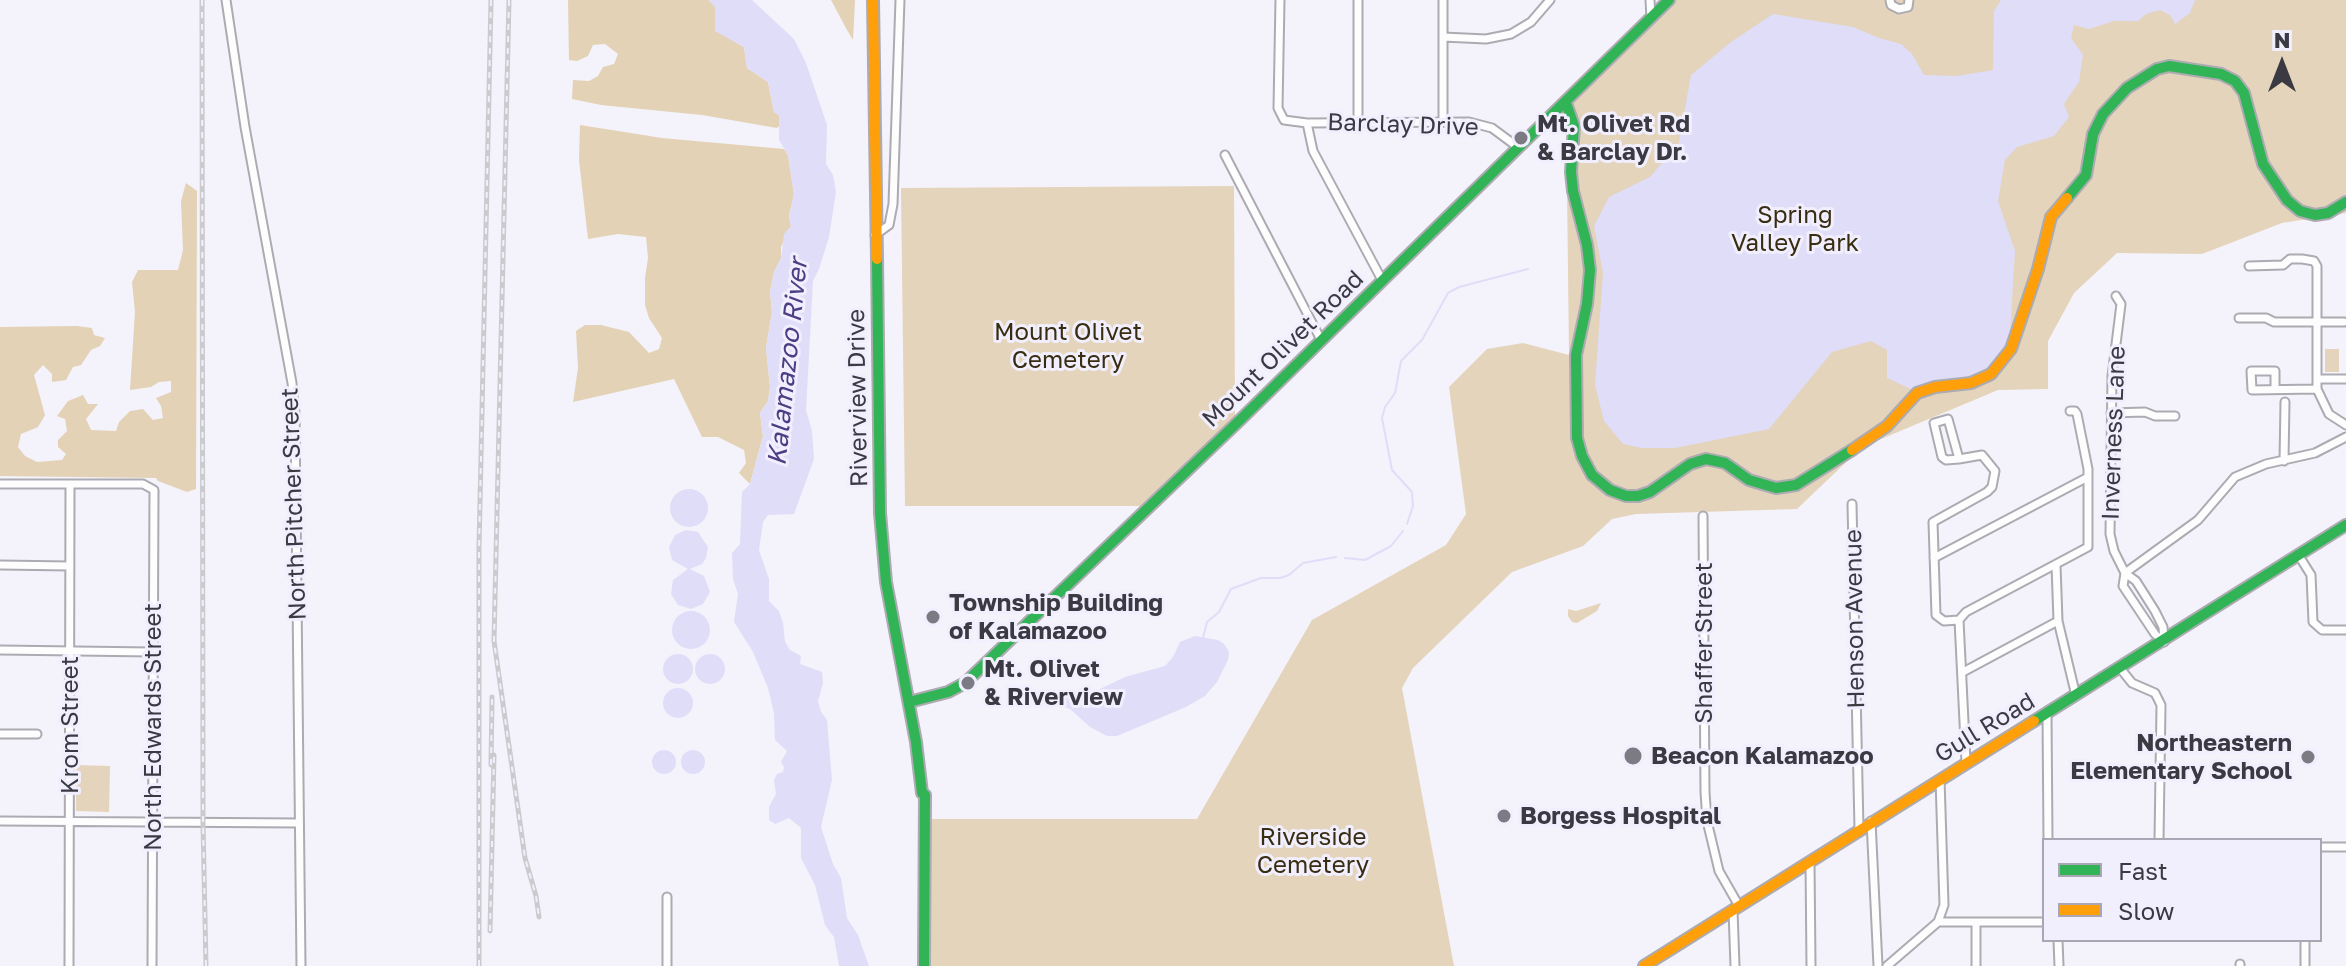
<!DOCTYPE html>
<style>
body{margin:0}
#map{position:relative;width:2346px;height:966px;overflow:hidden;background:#f4f2fa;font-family:"Golos Text",sans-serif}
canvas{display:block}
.legend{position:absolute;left:2042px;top:838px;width:280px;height:104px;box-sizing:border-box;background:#f1effe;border:2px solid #a8a7b3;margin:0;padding:10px 14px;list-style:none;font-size:24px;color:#3b3a43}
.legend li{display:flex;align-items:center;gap:16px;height:40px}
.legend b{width:40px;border:2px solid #a8a7b3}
.north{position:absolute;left:2242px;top:24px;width:80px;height:80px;-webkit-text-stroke:6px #f1effe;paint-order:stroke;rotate:0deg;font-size:22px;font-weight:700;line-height:32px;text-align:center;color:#3b3a43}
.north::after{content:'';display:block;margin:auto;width:28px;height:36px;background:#3b3a43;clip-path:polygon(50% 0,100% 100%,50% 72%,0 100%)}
</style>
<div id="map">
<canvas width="2346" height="966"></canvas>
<ul class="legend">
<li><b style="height:10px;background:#30b455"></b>Fast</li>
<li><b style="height:10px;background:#ff9f0a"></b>Slow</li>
</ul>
<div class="north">N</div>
</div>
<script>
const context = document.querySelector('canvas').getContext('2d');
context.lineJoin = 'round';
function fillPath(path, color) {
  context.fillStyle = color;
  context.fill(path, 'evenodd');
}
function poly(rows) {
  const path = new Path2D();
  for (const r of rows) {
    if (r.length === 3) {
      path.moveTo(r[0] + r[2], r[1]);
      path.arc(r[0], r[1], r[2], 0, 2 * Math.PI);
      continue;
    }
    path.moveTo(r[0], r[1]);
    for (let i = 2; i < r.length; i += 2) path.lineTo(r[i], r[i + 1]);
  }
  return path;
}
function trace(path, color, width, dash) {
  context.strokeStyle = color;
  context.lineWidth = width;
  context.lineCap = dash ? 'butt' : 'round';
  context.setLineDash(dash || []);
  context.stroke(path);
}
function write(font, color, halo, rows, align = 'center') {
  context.font = font + ' "Golos Text",sans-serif';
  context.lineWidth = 6;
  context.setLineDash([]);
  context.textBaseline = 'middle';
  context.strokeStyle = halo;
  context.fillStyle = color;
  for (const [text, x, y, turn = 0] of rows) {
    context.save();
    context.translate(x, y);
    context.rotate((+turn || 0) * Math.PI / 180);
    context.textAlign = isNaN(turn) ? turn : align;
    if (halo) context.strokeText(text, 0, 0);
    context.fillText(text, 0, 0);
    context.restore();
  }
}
const green = poly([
 [1669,0,2346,0,2346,213,2282,223,2202,254,2117,253,2074,293,2048,341,2048,389,1998,390,1862,447,1797,509,1636,514,1612,519,1583,546,1512,572,1413,668,1402,688,1454,966,930,966,931,819,1197,819,1312,620,1446,545,1466,514,1449,387,1487,349,1523,343,1569,355,1566,103],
 [1234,186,1235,417,1140,506,905,506,901,188],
 [2325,349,2339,349,2339,372,2325,372],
 [1601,603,1597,611,1577,623,1572,622,1568,616,1568,609,1576,611],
 [76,765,110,766,109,812,76,811]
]);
const forest = poly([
 [568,0,709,0,715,7,715,30,744,47,747,68,768,82,774,112,779,115,779,126,777,128,702,115,601,105,572,99,573,80,589,81,598,76,603,67,614,64,618,54,605,44,593,45,588,56,577,61,569,60],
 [831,0,855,0,853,40,847,30],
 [580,125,662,138,784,149,788,155,794,194,789,216,791,226,781,247,781,258,774,272,770,292,772,312,766,348,770,387,768,401,760,413,763,436,750,484,739,473,746,463,744,450,718,437,702,437,674,379,573,402,578,368,576,331,585,325,601,325,629,332,649,353,659,349,662,338,649,318,645,305,645,278,648,258,646,237,618,234,588,239,579,160],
 [186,183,197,191,196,489,187,492,158,481,156,478,0,476,0,327,77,326,92,328,94,335,105,338,100,346,91,350,81,365,73,367,66,380,52,382,52,374,43,365,34,375,45,415,38,427,21,434,18,447,25,456,37,462,62,460,66,454,58,447,58,440,67,431,65,419,57,416,68,401,83,395,88,404,98,404,86,419,91,430,116,431,119,422,130,411,143,409,153,420,163,418,161,406,156,398,171,392,171,381,159,382,151,387,130,390,135,312,132,282,138,270,178,270,183,250,181,201]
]);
const water = poly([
 [709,0,752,0,794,39,806,63,827,125,826,164,833,175,836,192,829,237,819,269,813,281,806,410,812,431,814,459,794,514,768,515,763,522,759,550,769,579,769,601,779,611,783,623,785,642,790,650,801,656,800,664,822,672,823,683,818,701,821,712,827,720,832,780,821,827,833,864,841,878,847,918,858,935,869,966,839,966,834,937,825,925,815,885,801,858,801,828,789,818,775,824,769,820,769,807,776,794,774,780,777,774,783,772,784,767,781,762,787,751,775,740,774,713,768,688,753,652,734,622,738,594,733,579,732,553,740,544,742,492,750,484,763,436,760,413,768,401,770,387,766,348,772,312,770,292,774,272,781,258,784,234,791,226,789,216,794,194,788,155,779,140,779,115,774,112,768,82,747,68,744,47,715,31,715,7],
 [2001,0,2195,0,2190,13,2175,24,2170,15,2160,10,2146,14,2138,21,2114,21,2089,29,2074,25,2071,38,2083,55,2079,82,2064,104,2069,117,2054,136,2017,147,2005,160,1998,201,2015,251,2010,334,2003,353,1983,372,1913,390,1887,378,1887,350,1871,341,1832,352,1769,429,1675,448,1642,448,1623,444,1604,421,1595,385,1603,273,1594,226,1609,197,1650,177,1679,143,1691,75,1731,42,1773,14,1853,27,1879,38,1901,44,1912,54,1924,75,1957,76,1993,70,1994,11],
 [689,508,19],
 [686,530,698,532,708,547,706,558,702,564,690,569,704,576,710,592,703,604,691,609,678,605,671,594,673,580,688,569,672,560,669,547,675,535],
 [691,630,19],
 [1195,636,1218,640,1224,644,1229,652,1228,660,1217,682,1205,696,1186,707,1117,736,1107,736,1090,727,1070,709,1053,703,1057,692,1098,690,1125,677,1165,666,1173,657,1180,642],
 [678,669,15],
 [710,669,15],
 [678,703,15],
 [664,762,12],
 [693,762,12]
]);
const stream = poly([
 [1407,524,1413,506,1412,492,1392,470,1382,418,1385,407,1395,393,1401,361,1422,340,1448,293,1459,287,1528,269],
 [1345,558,1365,560,1391,546,1403,531],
 [1203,638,1207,622,1219,612,1231,589,1261,578,1280,578,1289,575,1303,563,1336,557]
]);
const street = poly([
 [226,0,245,127,292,383,295,413,301,966],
 [1280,0,1278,108,1284,120,1307,123,1469,122,1492,128,1519,148],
 [1443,0,1443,122],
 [1650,0,1651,19],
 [1890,0,1891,5,1899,9,1908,7,1909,0],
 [1443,37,1486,39,1511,34,1531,22,1550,0],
 [1358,121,1358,0],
 [1307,123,1313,151,1382,280],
 [1225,155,1321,340],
 [875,235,889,225,893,204,900,0],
 [2249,266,2283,265,2290,259,2302,259,2314,261,2317,266,2317,389,2329,414,2346,425],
 [2116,296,2121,304,2112,376,2110,534,2114,551,2125,573,2123,586,2155,634,2164,642],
 [2239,318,2266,318,2274,322,2344,322],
 [2317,379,2346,379],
 [2275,389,2275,371,2251,371,2252,390,2317,389],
 [2111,413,2145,412,2155,416,2175,416],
 [2284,461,2285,402],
 [0,484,143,484,154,490,152,966],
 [1852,504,1859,829],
 [1703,516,1705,792,1707,821,1719,871,1739,906],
 [2299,556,2311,575,2313,622,2322,630,2346,630],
 [1934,558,2088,477],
 [0,565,70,566],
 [2056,565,2058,621,2076,696],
 [2125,573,2198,520,2235,477,2266,464,2315,453,2346,437],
 [2125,573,2136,581,2155,611,2163,627,2164,640],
 [1959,620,1944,621,1936,615,1933,522,1987,492,1992,487,1995,471,1982,455,1959,459,1946,460,1942,457,1934,423,1948,419,1959,459],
 [1959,620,1966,612,2088,547,2088,469,2077,414,2075,411,2070,411],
 [1959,620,1966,763],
 [0,650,152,652],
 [2120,668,2132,683,2155,693,2161,705,2159,840],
 [1963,672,2058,621],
 [2047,714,2048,840],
 [0,734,37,734],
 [0,821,299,823],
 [1871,821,1878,966],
 [2320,847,2346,847],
 [1810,861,1811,966],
 [1733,910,1735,966],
 [1938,922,1944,905,1940,779],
 [1976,922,1976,966],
 [2058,940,2059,966],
 [2240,964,2240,966],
 [69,966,70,485],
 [667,966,667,897],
 [1887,966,1938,922,2044,922],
 [2305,966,2305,940]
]);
const fast = poly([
 [1566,103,1574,126,1571,172,1573,191,1587,245,1590,270,1587,304,1576,355,1577,438,1582,456,1592,475,1610,490,1626,496,1638,496,1650,492,1690,464,1706,459,1725,463,1749,480,1776,488,1796,485,1852,450],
 [2067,198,2086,175,2093,134,2103,114,2127,88,2157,69,2169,66,2221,74,2235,81,2244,93,2263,164,2287,200,2300,211,2315,215,2328,213,2346,202],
 [877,259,880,513,886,582,916,742,922,793,925,795,924,966],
 [909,702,948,692,965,683,1241,419,1669,0],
 [2034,721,2346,525]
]);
const slow = poly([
 [873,0,877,259],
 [1852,450,1887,426,1917,393,1935,387,1971,383,1991,374,2011,349,2038,269,2051,217,2067,198],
 [1644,966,2034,721]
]);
const rail = poly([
 [202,0,203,823,206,966],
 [509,0,494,641,525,858,536,896,539,917],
 [491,765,492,697],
 [490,931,494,755],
 [479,966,479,548,491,0]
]);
const markers = [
 [1521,138,8,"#7c7a83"],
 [933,617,8,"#7c7a83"],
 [968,683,8,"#7c7a83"],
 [1633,756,10,"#7c7a83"],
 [2308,757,8,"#7c7a83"],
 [1504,816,8,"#7c7a83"]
];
const poiNames = [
 ["Mt. Olivet Rd",1537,124],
 ["& Barclay Dr.",1537,152],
 ["Township Building",949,603],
 ["of Kalamazoo",949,631],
 ["Mt. Olivet",984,669],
 ["& Riverview",984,697],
 ["Northeastern",2292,743,"right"],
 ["Elementary School",2292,771,"right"],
 ["Beacon Kalamazoo",1651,756],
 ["Borgess Hospital",1520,816]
];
const streetNames = [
 ["Barclay Drive",1403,125,2],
 ["Mount Olivet Road",1283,349,-44],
 ["Riverview Drive",858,398,-91],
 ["Inverness Lane",2114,433,-88],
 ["North Pitcher Street",294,504,-92],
 ["Henson Avenue",1855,619,-91],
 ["Shaffer Street",1704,643,-90],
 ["Krom Street",70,725,-90],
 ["North Edwards Street",153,727,-90],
 ["Gull Road",1985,728,-31]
];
const parkNames = [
 ["Spring",1795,215],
 ["Valley Park",1795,243],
 ["Mount Olivet",1068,332],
 ["Cemetery",1068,360],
 ["Riverside",1313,837],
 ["Cemetery",1313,865]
];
const waterNames = [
 ["Kalamazoo River",788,362,-84]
];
fillPath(green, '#e4d4bb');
fillPath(forest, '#e3d2b6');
fillPath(water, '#e0ddf9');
trace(stream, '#e0ddf9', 2);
trace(street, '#acabb2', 11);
trace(fast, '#acabb2', 14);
trace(slow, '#acabb2', 14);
trace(street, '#fdfdfe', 7);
trace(fast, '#30b455', 10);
trace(slow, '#ff9f0a', 10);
trace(rail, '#cbcacd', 5);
trace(rail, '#f1effe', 2, [6]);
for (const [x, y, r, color] of markers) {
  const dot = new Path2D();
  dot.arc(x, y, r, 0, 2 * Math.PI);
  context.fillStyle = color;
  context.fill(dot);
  trace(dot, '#f1effe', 3);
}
write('bold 24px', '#3b3a43', '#f1effe', poiNames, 'left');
write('24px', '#3b3a43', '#f1effe', streetNames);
write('24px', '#382c11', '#f1effe', parkNames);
write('italic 26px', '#4d3e84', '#f1effe', waterNames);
</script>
